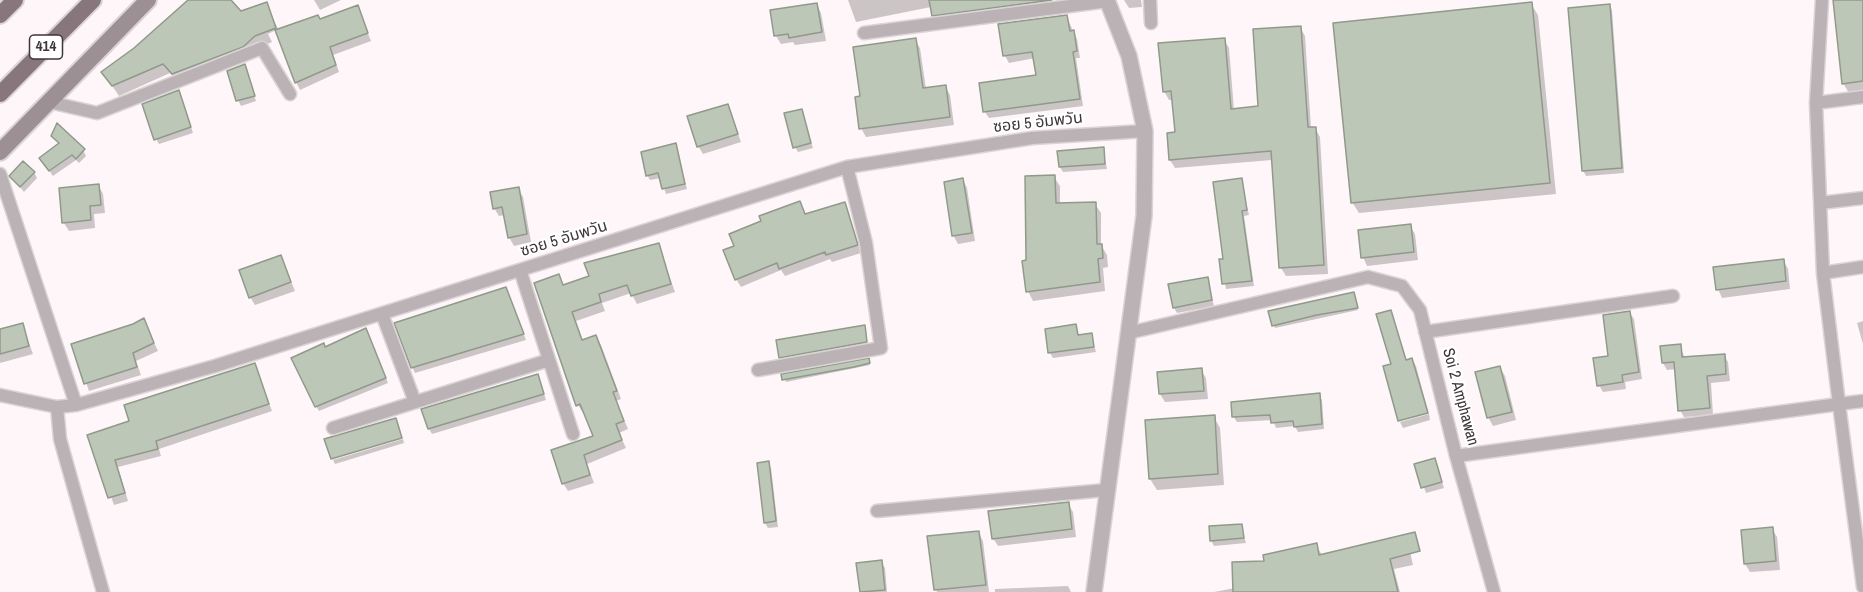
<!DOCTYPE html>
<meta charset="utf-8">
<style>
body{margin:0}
canvas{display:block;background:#fef6f8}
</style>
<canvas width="1863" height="592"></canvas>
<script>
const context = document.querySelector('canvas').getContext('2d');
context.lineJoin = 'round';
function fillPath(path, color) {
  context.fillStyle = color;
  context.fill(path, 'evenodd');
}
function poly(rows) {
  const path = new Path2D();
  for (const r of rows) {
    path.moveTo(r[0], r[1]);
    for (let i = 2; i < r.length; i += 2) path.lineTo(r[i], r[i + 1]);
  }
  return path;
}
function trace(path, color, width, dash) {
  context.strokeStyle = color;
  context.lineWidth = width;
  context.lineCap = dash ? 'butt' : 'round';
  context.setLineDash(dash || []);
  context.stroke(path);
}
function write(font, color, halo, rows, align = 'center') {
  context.font = font + ' "Archivo Narrow","Noto Sans Thai",sans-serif';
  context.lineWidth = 4.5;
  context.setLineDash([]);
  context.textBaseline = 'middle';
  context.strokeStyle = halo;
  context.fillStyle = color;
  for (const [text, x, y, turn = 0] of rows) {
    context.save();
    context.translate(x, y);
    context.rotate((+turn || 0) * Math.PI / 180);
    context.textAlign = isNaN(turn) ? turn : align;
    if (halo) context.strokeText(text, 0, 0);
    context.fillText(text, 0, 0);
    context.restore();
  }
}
const shadow = poly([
 [189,0,229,0,241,13,266,4,278,29,268,34,272,42,179,84,170,73,119,96,103,72,135,49],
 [314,0,341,0,320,10],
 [848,0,1048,0,1050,11,939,26,931,7,856,22],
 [1124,0,1141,0,1142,7,1129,8],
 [1834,0,1863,0,1863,91,1849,93,1843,83],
 [1531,4,1538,15,1556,194,1359,213,1352,202],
 [817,5,821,13,826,41,795,45,793,42,781,44,776,36],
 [1609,5,1612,10,1624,173,1586,176,1583,170],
 [357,7,371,41,333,55,339,72,300,90,296,82],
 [1066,16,1077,39,1080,58,1076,58,1083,106,989,118,985,112,1038,76,1035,58,1009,63,1005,56],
 [1300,27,1305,36,1311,128,1315,128,1320,137,1328,274,1286,276,1281,268,1272,160,1175,168,1170,160,1176,133,1173,100,1169,100,1164,91,1224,40,1229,48,1234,110,1260,108],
 [915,40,920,48,926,89,945,86,950,95,954,125,866,137,861,128,861,98],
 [244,65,256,101,241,106,238,100],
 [181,97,193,133,159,144,156,139],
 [728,106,741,142,703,154,698,146],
 [801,111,813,148,798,152,795,147],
 [53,136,83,150,86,156,79,163,76,160,53,176,44,163,60,145],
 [675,144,687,189,666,194,661,178,650,180,647,175],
 [1103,149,1107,169,1063,172,1060,167],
 [34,172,37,178,24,192,11,176],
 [1054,177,1060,186,1060,204,1095,204,1101,213,1101,245,1107,255,1108,267,1103,268,1105,291,1033,301,1028,291,1027,261],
 [963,180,967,188,975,241,958,244,953,235],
 [1241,180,1249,215,1244,216,1254,286,1226,289,1221,261,1225,260],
 [98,185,103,194,105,213,94,214,95,228,69,231,64,223],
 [518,189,523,197,531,242,514,246,509,237,505,215,499,216,494,208],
 [844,204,861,253,832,262,830,259,785,276,781,270,741,287,736,279,805,216],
 [1410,226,1415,234,1418,260,1367,266,1363,257],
 [658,245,675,292,637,304,631,293,602,303,605,311,576,321,583,341,596,336,601,345,621,399,616,401,628,429,619,433,626,448,587,464,594,483,568,491,563,483,595,437,585,412,583,413,578,405,564,287,591,277],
 [281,257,295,291,255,305,250,297],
 [1783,260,1788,269,1790,289,1722,298,1718,289],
 [1207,278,1214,306,1177,313,1174,308],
 [508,294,526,340,415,373,412,367],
 [1355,296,1358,310,1275,328,1274,326,1270,312,1327,298,1329,300],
 [1391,312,1407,361,1412,360,1416,366,1428,411,1399,419],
 [1629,312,1634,319,1642,379,1625,382,1626,389,1603,392,1599,385],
 [143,320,158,351,136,361,141,375,89,391,73,345],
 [1863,321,1863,344,1857,323],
 [22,324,33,354,0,363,0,330],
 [1076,326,1079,336,1091,334,1096,352,1053,358,1050,353],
 [865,329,867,344,781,360,780,357],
 [369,335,388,383,319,411,316,406,325,349],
 [1680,346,1685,358,1724,355,1728,362,1730,381,1711,383,1713,415,1684,417,1680,410,1676,369,1667,370,1663,363],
 [869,360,870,365,786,382,783,375],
 [254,364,272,411,159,449,161,456,118,467,128,501,114,505,89,436,131,422],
 [1500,368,1505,376,1516,420,1493,426,1488,417],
 [1201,370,1206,378,1208,399,1165,402,1160,394,1159,373],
 [540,381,546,400,432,434,429,429],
 [1319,395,1322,400,1324,429,1298,432,1295,426,1276,428,1273,420,1237,422,1233,416],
 [1429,414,1430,420,1403,428,1400,422],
 [1214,417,1220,428,1224,485,1157,490,1150,479],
 [403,439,404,443,335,464,333,460],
 [1435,460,1444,488,1426,493,1416,465],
 [768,463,771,468,778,527,768,528,765,523],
 [1068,504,1073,512,1076,537,998,546,993,538],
 [1241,526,1246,543,1214,546,1211,540],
 [1772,529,1777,537,1780,570,1750,572,1745,564],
 [978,532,983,541,989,592,937,592,936,589],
 [1316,545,1322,555,1409,547,1413,565,1394,569,1400,592,1214,592,1235,588,1266,562],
 [881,562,885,568,887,592,861,592,858,564],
 [1068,586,1071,592,995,592,995,589]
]);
const building = poly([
 [188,0,231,0,241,11,267,2,276,28,255,36,243,47,172,74,163,64,112,86,101,72,134,48,188,0],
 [929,0,1052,0,932,16,929,0],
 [1833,0,1863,0,1863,81,1842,84,1833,0],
 [1532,2,1550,183,1351,203,1333,23,1532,2],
 [817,3,822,32,789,38,788,34,774,36,770,10,817,3],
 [1610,4,1622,168,1582,171,1568,8,1610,4],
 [358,5,368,33,330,47,336,65,295,83,275,30,318,15,320,19,358,5],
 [1067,15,1070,31,1074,30,1077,51,1073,52,1080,99,983,112,979,83,1036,75,1032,52,1003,56,998,24,1067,15],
 [1301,26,1308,127,1316,127,1324,265,1279,268,1271,151,1169,160,1167,133,1175,132,1171,91,1163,92,1158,43,1225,38,1231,109,1258,106,1253,29,1301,26],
 [916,38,923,88,946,85,950,117,859,129,855,97,860,96,853,47,916,38],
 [245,64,255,96,236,101,227,71,245,64],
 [179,90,191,127,154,140,142,104,179,90],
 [728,104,738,134,697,147,687,116,728,104],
 [802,109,811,143,793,148,784,113,802,109],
 [57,123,85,149,76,159,72,155,49,171,39,158,59,143,51,136,57,123],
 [676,143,685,184,662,189,658,173,646,176,641,152,676,143],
 [1104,147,1105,164,1059,167,1057,151,1104,147],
 [23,161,35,172,20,187,9,176,23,161],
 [1055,175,1056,203,1096,202,1097,244,1102,244,1103,258,1098,259,1100,282,1026,292,1022,261,1026,260,1025,176,1055,175],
 [963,178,972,233,952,236,944,182,963,178],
 [1242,178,1247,210,1242,211,1252,281,1222,284,1219,259,1223,259,1213,182,1242,178],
 [99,184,101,205,90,206,91,220,62,223,59,188,99,184],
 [519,187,527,234,508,238,502,207,493,209,490,192,519,187],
 [800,201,805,214,845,202,858,245,826,255,825,252,779,269,777,263,735,280,723,250,734,246,729,234,761,221,759,216,800,201],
 [1411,224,1414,252,1361,258,1358,230,1411,224],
 [659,243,671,284,631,296,627,285,599,294,601,302,572,312,582,340,596,335,617,391,613,392,624,421,616,424,622,440,584,455,590,475,562,484,551,450,593,436,580,404,576,406,534,283,559,274,563,285,589,276,584,263,659,243],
 [281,255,291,282,249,298,239,270,281,255],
 [1784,259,1786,281,1716,290,1713,267,1784,259],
 [1208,277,1212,300,1173,308,1168,284,1208,277],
 [506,287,524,334,411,368,394,323,506,287],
 [1354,292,1358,308,1317,315,1272,326,1268,311,1354,292],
 [1391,310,1406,360,1412,358,1428,413,1398,421,1383,366,1391,364,1376,314,1391,310],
 [1630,311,1639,372,1622,375,1623,382,1597,386,1593,358,1608,356,1603,315,1630,311],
 [144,318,154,343,133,353,137,367,84,384,71,344,133,324,144,318],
 [23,323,29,346,0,354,0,329,23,323],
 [1076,324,1078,335,1092,333,1094,347,1048,353,1045,329,1076,324],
 [865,325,867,342,779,358,776,340,865,325],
 [366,328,386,378,315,407,291,358,324,343,325,347,366,328],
 [1681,344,1682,357,1725,354,1726,374,1707,376,1710,408,1678,411,1674,362,1662,363,1660,346,1681,344],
 [869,358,870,363,854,367,782,380,781,374,869,358],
 [255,363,269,404,156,441,158,449,115,460,125,493,108,498,87,435,129,421,124,405,255,363],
 [1500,366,1512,412,1487,418,1475,372,1500,366],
 [1202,368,1204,391,1159,394,1157,372,1202,368],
 [538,374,544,394,428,429,421,409,538,374],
 [1320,393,1322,424,1294,427,1293,421,1271,423,1270,415,1232,417,1231,402,1320,393],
 [1215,415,1218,474,1149,479,1145,420,1215,415],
 [396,418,402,438,331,459,324,439,396,418],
 [1435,458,1442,482,1421,488,1414,464,1435,458],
 [769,461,776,521,764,523,757,463,769,461],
 [1069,502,1072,529,992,539,988,511,1069,502],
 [1242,524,1244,538,1210,541,1209,526,1242,524],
 [1773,527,1776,561,1744,564,1741,530,1773,527],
 [979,531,986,585,934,590,927,536,979,531],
 [1415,532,1420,551,1390,559,1398,592,1233,592,1232,562,1264,561,1263,555,1317,543,1319,555,1415,532],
 [882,560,885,590,860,592,856,563,882,560]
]);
const minor = poly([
 [1150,0,1151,23],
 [1822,0,1816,103,1823,273,1839,404,1863,401],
 [864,33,1108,1],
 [49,102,97,113,262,48,290,94],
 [1816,103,1863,97],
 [0,174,76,405],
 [1820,203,1863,198],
 [520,270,573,434],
 [1823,273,1863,267],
 [382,314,415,402],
 [1425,332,1673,296],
 [1128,333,1368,277,1402,286,1420,310,1456,456,1839,404,1863,587],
 [758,370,881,348,866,243,847,167],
 [0,395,57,407,76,405,215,366,847,167,1032,138,1145,131],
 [57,407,60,439,103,592],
 [333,428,549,360],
 [1456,456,1494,592],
 [877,511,1106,490]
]);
const tertiary = poly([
 [1094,592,1144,216,1145,131,1129,56,1107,0]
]);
const secondary = poly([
 [0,152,148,0]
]);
const primary = poly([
 [0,15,15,0],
 [0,94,93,0]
]);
const shields = [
 [46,47,33]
];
const shieldNames = [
 ["414",46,47]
];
const streetNames = [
 ["ซอย 5 อัมพวัน",1038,123,-6],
 ["ซอย 5 อัมพวัน",564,239,-17],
 ["Soi 2 Amphawan",1460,397,75]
];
fillPath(shadow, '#0003');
fillPath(building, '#bcc7b7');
trace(building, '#909a8b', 1.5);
trace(minor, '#dbd3d5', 15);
trace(tertiary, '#dbd3d5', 18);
trace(secondary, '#dbd3d5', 20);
trace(primary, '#dbd3d5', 20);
trace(minor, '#bbb2b5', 12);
trace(tertiary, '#bbb2b5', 15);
trace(secondary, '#9d9094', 16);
trace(primary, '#87777c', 16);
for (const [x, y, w] of shields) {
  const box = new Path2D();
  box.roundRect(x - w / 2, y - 12, w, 24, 4.5);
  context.fillStyle = '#fff';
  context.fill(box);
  trace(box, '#3e3638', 1.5);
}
write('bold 15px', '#3e3638', null, shieldNames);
write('16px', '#3e3638', '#fff', streetNames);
</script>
